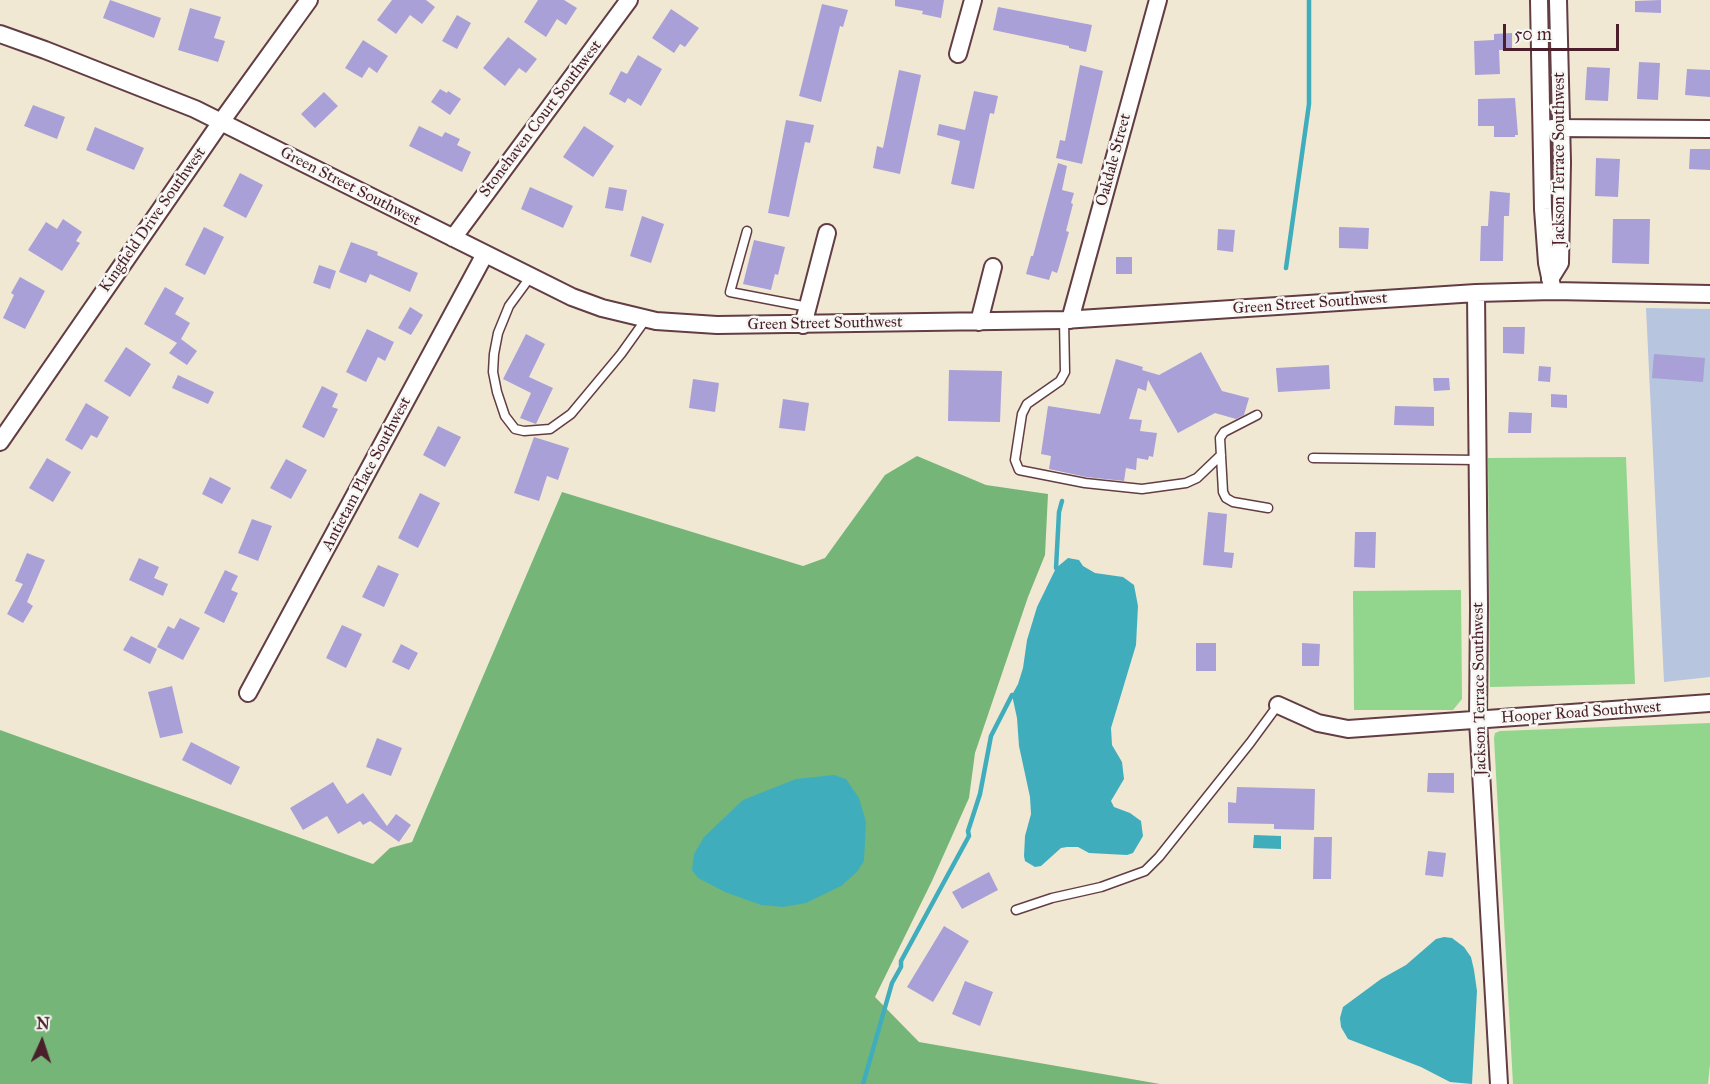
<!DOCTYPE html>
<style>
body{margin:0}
#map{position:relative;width:1710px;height:1084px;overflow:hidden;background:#f1e8d4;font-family:"IM FELL Great Primer",serif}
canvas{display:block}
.north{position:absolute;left:12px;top:1012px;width:60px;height:60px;-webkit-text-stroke:4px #f6f6f2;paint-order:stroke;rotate:3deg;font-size:16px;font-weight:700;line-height:24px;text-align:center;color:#4a1f2b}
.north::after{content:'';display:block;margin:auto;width:21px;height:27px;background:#4a1f2b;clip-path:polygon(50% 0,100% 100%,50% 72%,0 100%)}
.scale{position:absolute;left:1503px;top:24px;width:116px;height:27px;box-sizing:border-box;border:3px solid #4a1f2b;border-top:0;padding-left:8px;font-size:18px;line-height:21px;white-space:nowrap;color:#4a1f2b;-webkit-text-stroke:4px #f6f6f2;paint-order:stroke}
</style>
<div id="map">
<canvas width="1710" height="1084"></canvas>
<div class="north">N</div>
<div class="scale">50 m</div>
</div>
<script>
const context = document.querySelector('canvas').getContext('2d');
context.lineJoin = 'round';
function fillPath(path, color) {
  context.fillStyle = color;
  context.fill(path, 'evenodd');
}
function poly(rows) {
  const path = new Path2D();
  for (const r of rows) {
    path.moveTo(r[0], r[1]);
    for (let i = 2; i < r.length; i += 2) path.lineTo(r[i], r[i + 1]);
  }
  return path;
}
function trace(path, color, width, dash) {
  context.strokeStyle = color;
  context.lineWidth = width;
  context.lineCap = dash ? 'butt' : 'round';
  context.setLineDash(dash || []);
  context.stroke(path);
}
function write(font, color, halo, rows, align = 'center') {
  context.font = font + ' "IM FELL Great Primer",serif';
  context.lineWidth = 5;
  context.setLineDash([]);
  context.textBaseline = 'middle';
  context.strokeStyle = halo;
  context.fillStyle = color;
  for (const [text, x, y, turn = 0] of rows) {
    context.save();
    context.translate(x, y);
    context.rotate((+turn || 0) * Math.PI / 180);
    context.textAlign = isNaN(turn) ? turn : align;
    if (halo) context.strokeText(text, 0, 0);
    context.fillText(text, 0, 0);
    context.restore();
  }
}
const industrial = poly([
 [1646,308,1710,309,1710,677,1664,682]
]);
const green = poly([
 [1626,457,1635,684,1490,687,1488,458],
 [1461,590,1462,699,1453,710,1354,710,1353,591],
 [1710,723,1710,1064,1708,1084,1513,1084,1494,738,1495,733,1500,731]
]);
const forest = poly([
 [917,456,986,485,1048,494,1045,555,1028,597,975,753,969,798,932,881,875,997,919,1042,1160,1084,0,1084,0,730,373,864,390,848,412,842,562,492,803,566,825,558,885,475]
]);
const water = poly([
 [1068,558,1079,560,1083,566,1095,573,1123,577,1134,585,1138,606,1136,645,1111,728,1112,745,1122,762,1124,779,1111,801,1114,807,1130,813,1141,821,1143,836,1133,853,1127,855,1089,853,1078,847,1067,847,1061,848,1041,866,1035,867,1025,861,1024,856,1025,836,1031,814,1030,797,1019,746,1017,718,1012,695,1018,684,1023,668,1027,640,1037,607,1056,568],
 [834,775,846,779,859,798,866,822,864,861,857,872,841,886,806,903,783,907,761,905,725,892,698,878,692,870,694,854,704,837,743,800,796,779],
 [1254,835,1281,836,1281,849,1253,848],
 [1444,937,1452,938,1464,947,1471,957,1474,970,1477,991,1472,1084,1450,1082,1421,1067,1348,1039,1341,1027,1340,1018,1343,1007,1381,979,1406,965,1436,939]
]);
const stream = poly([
 [1286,268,1309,104,1309,0],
 [1061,569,1056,568,1059,512,1062,501],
 [863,1084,892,983,901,967,901,961,969,836,968,831,980,794,991,736,1012,695,1017,696]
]);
const building = poly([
 [110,0,161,18,154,38,103,18],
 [392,0,426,0,435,7,422,24,410,15,396,34,377,20],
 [538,0,564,0,577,8,566,25,557,19,546,37,524,22],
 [895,0,944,0,941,18,922,14,923,11,895,6],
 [1661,0,1661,13,1635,12,1635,1],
 [822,4,848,10,843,27,840,26,821,102,799,96],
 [998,7,1092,25,1086,52,1069,48,1069,46,993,30],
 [190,8,221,17,214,38,225,41,218,62,178,50],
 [671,9,699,28,685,47,680,44,674,53,652,38],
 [457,15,471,23,457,49,442,41],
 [1512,33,1512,50,1499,50,1500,74,1475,75,1474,41,1494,40,1494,34],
 [508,37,537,59,526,73,519,68,505,86,483,68],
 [363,40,388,56,377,73,369,67,362,78,345,68],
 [638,55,662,69,641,106,628,98,625,103,609,94,621,71,627,74],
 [1639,62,1660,63,1658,100,1637,99],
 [1080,65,1103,71,1082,164,1056,158,1060,140,1065,141],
 [1587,67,1610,68,1608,101,1585,100],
 [1687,69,1710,70,1710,97,1685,95],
 [899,70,921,75,900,174,873,168,877,146,883,148],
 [440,89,447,93,448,91,461,99,450,115,431,102],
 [974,91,998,96,994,114,990,113,974,189,951,184,960,141,937,135,939,124,965,130],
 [324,92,338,106,315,128,301,114],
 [1515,98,1518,135,1515,135,1515,137,1494,137,1494,126,1478,126,1478,99],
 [33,105,65,117,57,139,24,126],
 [786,120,814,125,810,143,805,142,789,217,768,213],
 [419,126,442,137,445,132,460,139,457,145,471,152,462,172,409,146],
 [584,126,614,146,593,177,563,157],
 [95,127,144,148,134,170,86,150],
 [1690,149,1710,149,1710,170,1689,169],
 [1596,158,1620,159,1618,197,1595,196],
 [1058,163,1067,166,1062,190,1074,193,1071,203,1073,204,1066,231,1069,232,1059,267,1057,273,1052,271,1049,280,1026,274,1031,256,1033,256],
 [240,173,263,185,246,218,223,206],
 [530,187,573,206,563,228,521,209],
 [609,187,627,190,623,211,605,208],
 [1490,191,1510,193,1509,216,1504,216,1503,261,1480,261,1481,226,1488,226],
 [642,216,664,224,651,263,630,256],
 [63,219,82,232,76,241,80,243,62,271,28,250,46,222,57,229],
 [1613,219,1650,219,1649,264,1612,263],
 [204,227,224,237,205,275,185,265],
 [1339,227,1369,228,1368,249,1339,248],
 [1218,229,1235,230,1233,252,1217,250],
 [754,240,785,247,778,275,775,274,771,290,743,284],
 [351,242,378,252,377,255,418,273,410,292,370,274,366,283,339,272],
 [1116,257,1132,257,1132,274,1116,274],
 [319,265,336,271,330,289,313,283],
 [20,277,45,291,25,329,3,318,14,295,11,293],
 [165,287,184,298,175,314,190,323,181,339,197,351,187,365,169,353,177,343,144,324],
 [410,307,423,315,411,335,398,328],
 [1503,327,1525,327,1524,354,1503,353],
 [367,329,394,342,385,361,378,357,366,382,346,372],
 [526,334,545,344,529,377,553,388,536,424,520,418,531,393,503,379],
 [126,347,151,364,130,397,104,381],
 [1201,352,1222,391,1249,398,1244,415,1236,419,1215,413,1178,433,1148,380,1146,391,1138,388,1129,419,1142,420,1140,431,1157,433,1153,457,1149,456,1148,460,1137,458,1136,470,1126,468,1124,481,1086,477,1049,469,1051,456,1041,454,1048,406,1100,414,1116,359,1143,367,1142,370,1159,375],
 [1654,354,1705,358,1703,382,1652,378],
 [1329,365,1330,389,1278,392,1276,368],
 [1539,366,1551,367,1550,382,1538,381],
 [949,370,1002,371,1000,422,948,421],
 [178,375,214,392,208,404,172,388],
 [1433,378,1449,378,1450,390,1434,391],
 [693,379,719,383,715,412,689,408],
 [322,386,338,394,332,407,338,409,324,438,302,427],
 [1551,394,1567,395,1567,408,1551,407],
 [783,399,809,403,805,431,779,428],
 [86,403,109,417,97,438,91,435,82,450,65,440],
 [1395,406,1434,407,1434,426,1394,425],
 [1509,412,1532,413,1531,433,1508,433],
 [438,426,461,437,445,467,423,455],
 [534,437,569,448,558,480,547,476,539,501,514,493],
 [47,458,71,472,53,502,29,488],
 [286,459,307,470,291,499,270,488],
 [210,477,231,488,222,504,202,494],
 [420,493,440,503,418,548,398,538],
 [1208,512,1227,514,1224,552,1234,553,1232,568,1203,565],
 [252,519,272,526,258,561,238,553],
 [1355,532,1376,532,1375,568,1354,567],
 [27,553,45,560,27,602,33,606,23,623,7,614,23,584,15,581],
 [139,558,159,567,154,578,168,584,163,596,129,580],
 [378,565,399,574,384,607,362,597],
 [225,570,238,576,231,590,238,593,224,623,204,613],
 [180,618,200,628,183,660,157,647,168,626,174,629],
 [342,625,362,634,346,668,326,658],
 [131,636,157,649,150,664,123,650],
 [1196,643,1216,643,1216,671,1196,671],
 [1302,643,1320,644,1319,666,1302,666],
 [401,644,418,653,409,670,392,662],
 [172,686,183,733,160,738,148,692],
 [377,738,402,748,391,776,366,767],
 [191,742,240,767,231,785,182,760],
 [1428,773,1454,773,1454,793,1427,792],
 [333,782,347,804,363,793,387,826,396,814,411,825,399,842,370,821,363,825,360,821,338,834,327,816,303,830,290,808],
 [1237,787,1315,789,1314,830,1274,829,1274,824,1228,823,1228,802,1236,803],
 [1314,837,1332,837,1331,879,1313,879],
 [1428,851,1446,853,1443,877,1425,875],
 [989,872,998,890,962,909,952,892],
 [944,926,969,941,933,1002,907,987],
 [965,981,993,992,980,1026,952,1014]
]);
const lane = poly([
 [747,231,730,292,808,307],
 [531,276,509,306,498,333,494,354,493,372,497,392,505,416,515,429,524,431,550,429,571,414,621,354,646,319],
 [1064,320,1065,372,1060,381,1027,404,1022,414,1015,460,1019,470,1085,483,1142,489,1186,483,1197,478,1221,455],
 [1257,415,1224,432,1220,438,1223,492,1226,498,1233,502,1268,508],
 [1313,458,1478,460],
 [1016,910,1052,898,1101,887,1145,871,1159,857,1250,743,1278,705]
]);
const street = poly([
 [1539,0,1543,209,1547,263,1553,291],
 [0,34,45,50,195,109,572,297,602,308,656,321,717,325,1064,320,1476,293,1553,291,1710,294],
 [958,54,973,0],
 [1552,128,1710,129],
 [453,238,629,0],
 [1550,279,1560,263,1562,162,1558,0],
 [1476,293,1479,607,1478,720,1499,1084],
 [1070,320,1158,0],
 [979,322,993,267],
 [803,325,827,233],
 [0,442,221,122,309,0],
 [248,693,485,254],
 [1278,705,1318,723,1348,729,1710,703]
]);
const streetNames = [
 ["Stonehaven Court Southwest",541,119,-53],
 ["Jackson Terrace Southwest",1560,159,-90],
 ["Oakdale Street",1114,160,-75],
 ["Green Street Southwest",350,187,27],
 ["Kingfield Drive Southwest",153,220,-55],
 ["Green Street Southwest",1310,304,-4],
 ["Green Street Southwest",825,324,-1],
 ["Antietam Place Southwest",367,474,-62],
 ["Jackson Terrace Southwest",1480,689,-91],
 ["Hooper Road Southwest",1581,713,-4]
];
fillPath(industrial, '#b7c5de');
fillPath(green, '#92d58d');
fillPath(forest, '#75b678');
fillPath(water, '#3fadbc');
trace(stream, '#3fadbc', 4.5);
fillPath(building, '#a9a0d7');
trace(lane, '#633d44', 11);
trace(street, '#633d44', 20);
trace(lane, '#fff', 8);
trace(street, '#fff', 16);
write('16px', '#4a1f2b', '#f6f6f2', streetNames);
</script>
